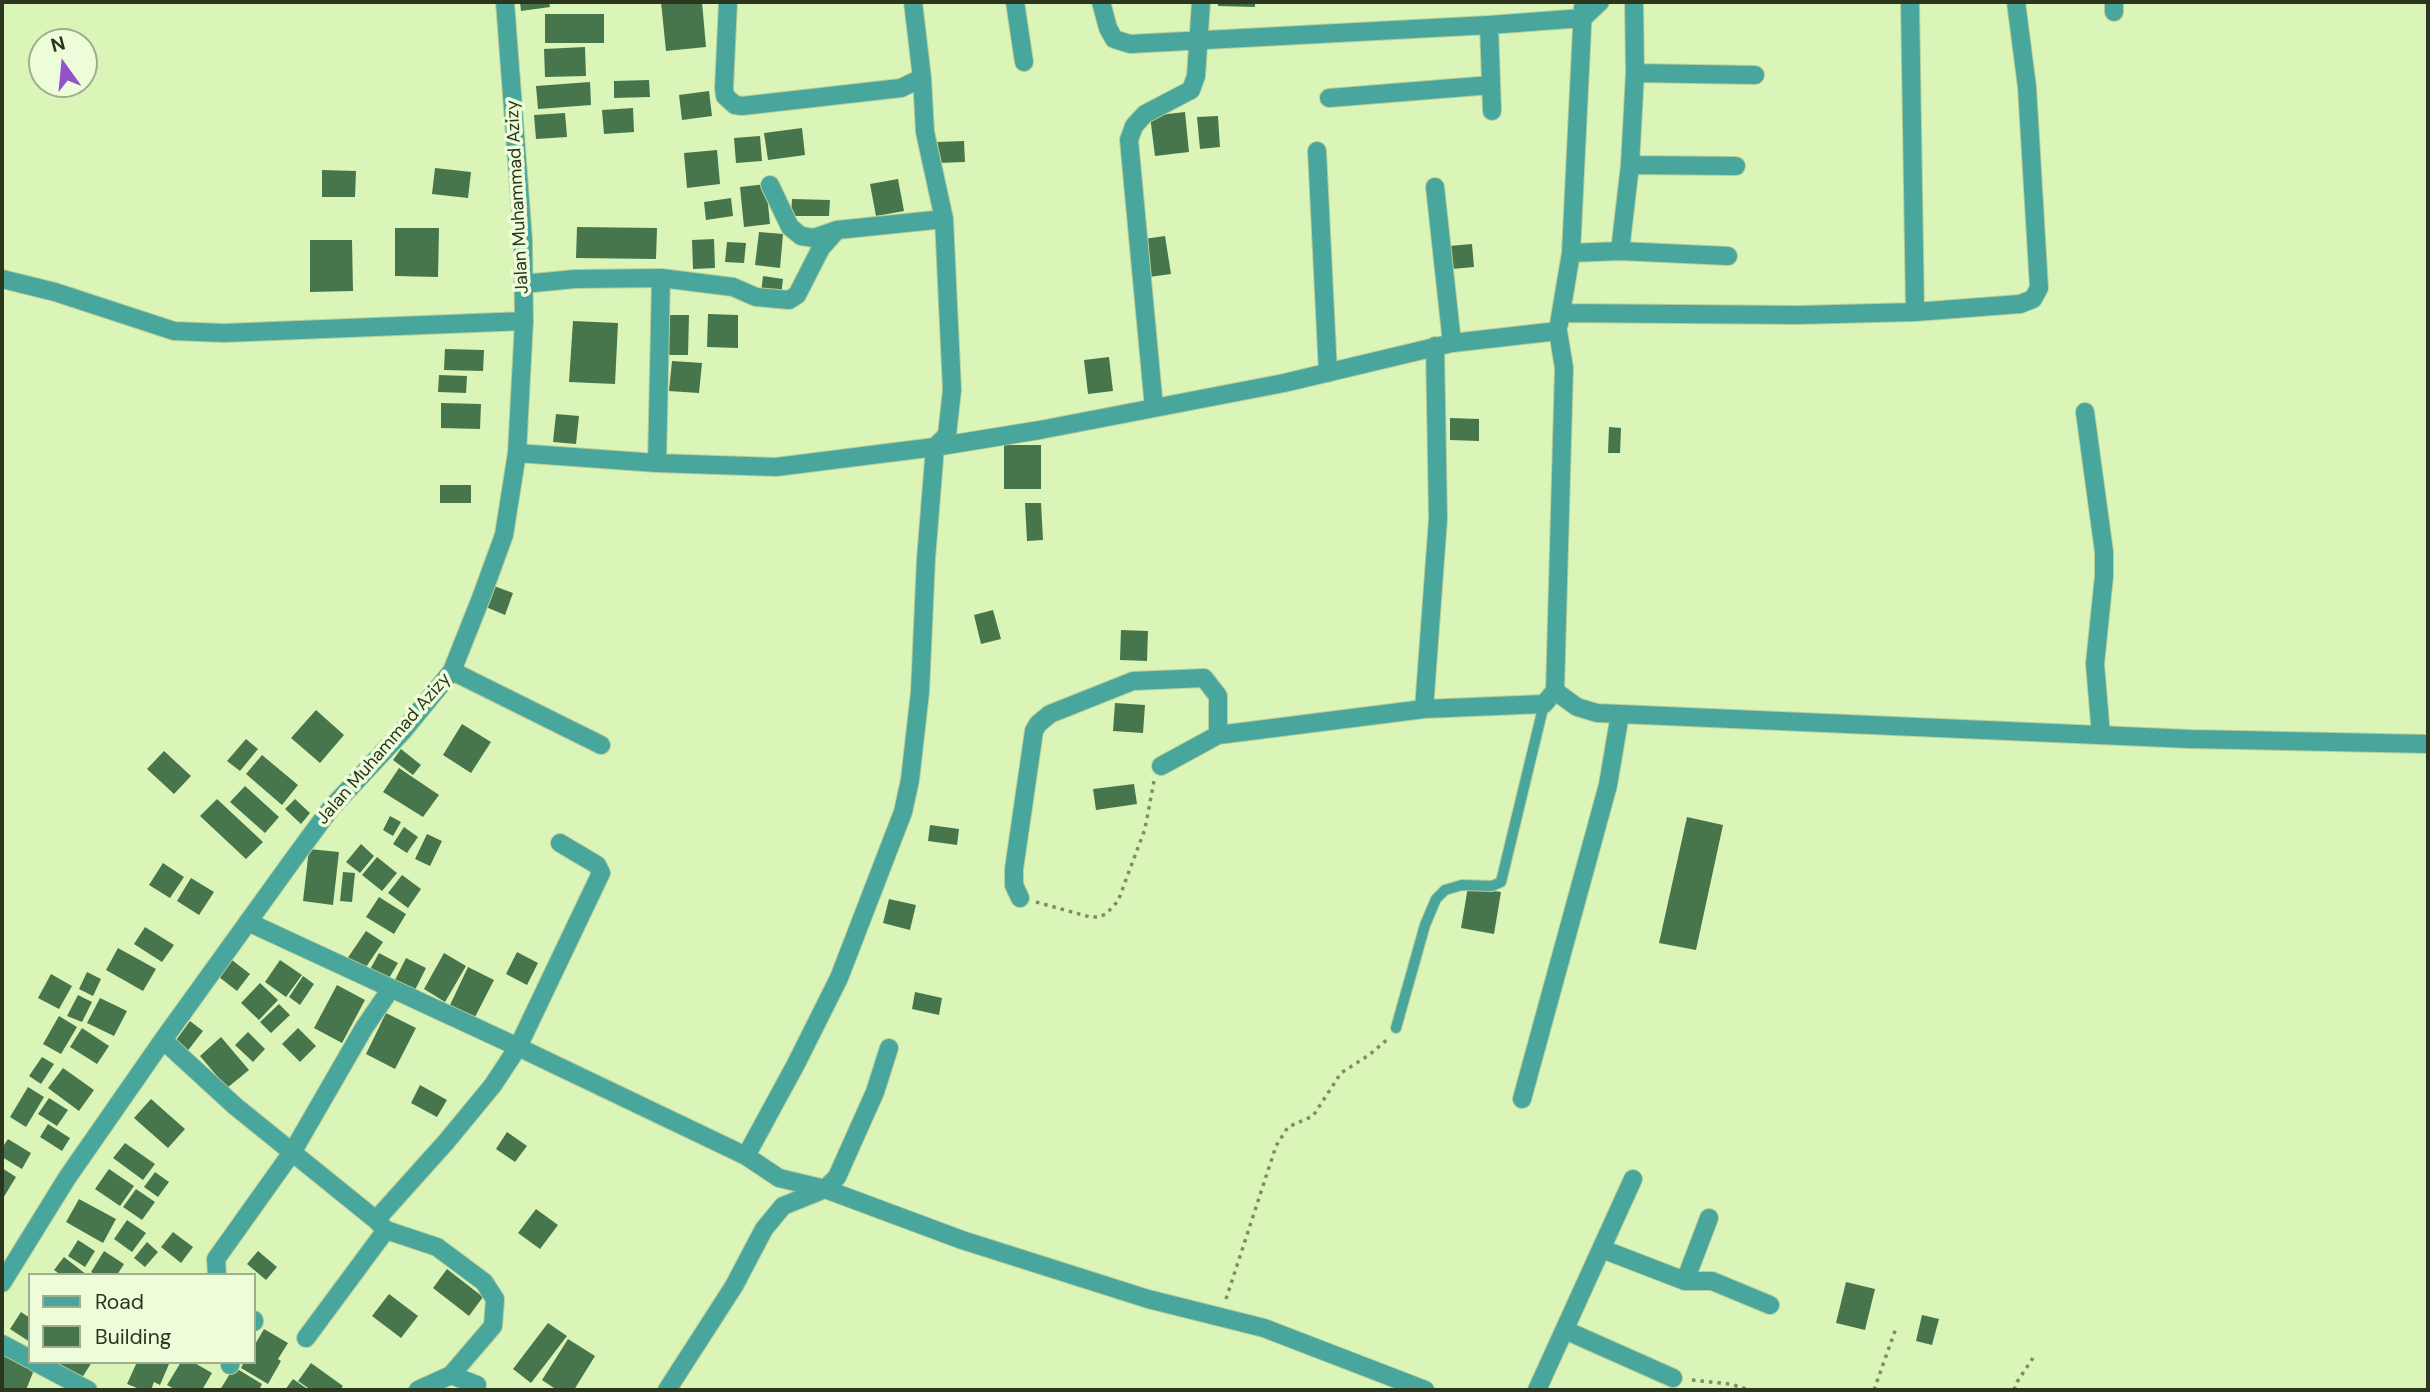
<!DOCTYPE html>
<style>
body{margin:0}
#map{position:relative;width:2430px;height:1392px;overflow:hidden;background:#dbf4b8;font-family:"DM Sans",sans-serif}
canvas{display:block}
.frame{position:absolute;inset:0;border:4px solid #2c351e;pointer-events:none}
.legend{position:absolute;left:28px;top:1273px;width:228px;height:91px;box-sizing:border-box;background:#eefdd9;border:2px solid #a0ad8e;margin:0;padding:9px 12px;list-style:none;font-size:21px;color:#2c351e}
.legend li{display:flex;align-items:center;gap:14px;height:35px}
.legend b{width:35px;border:2px solid #a0ad8e}
.north{position:absolute;left:28px;top:28px;width:70px;height:70px;box-sizing:border-box;background:#eefdd9;border:2px solid #a0ad8e;border-radius:50%;rotate:345deg;font-size:19px;font-weight:700;line-height:28px;text-align:center;color:#2c351e}
.north::after{content:'';display:block;margin:auto;width:24px;height:32px;background:#9354ca;clip-path:polygon(50% 0,100% 100%,50% 72%,0 100%)}
</style>
<div id="map">
<canvas width="2430" height="1392"></canvas>
<div class="frame"></div>
<ul class="legend">
<li><b style="height:9px;background:#49a69c"></b>Road</li>
<li><b style="height:19px;background:#48764c"></b>Building</li>
</ul>
<div class="north">N</div>
</div>
<script>
const context = document.querySelector('canvas').getContext('2d');
context.lineJoin = 'round';
function fillPath(path, color) {
  context.fillStyle = color;
  context.fill(path, 'evenodd');
}
function poly(rows) {
  const path = new Path2D();
  for (const r of rows) {
    path.moveTo(r[0], r[1]);
    for (let i = 2; i < r.length; i += 2) path.lineTo(r[i], r[i + 1]);
  }
  return path;
}
function trace(path, color, width, dash) {
  context.strokeStyle = color;
  context.lineWidth = width;
  context.lineCap = dash ? 'butt' : 'round';
  context.setLineDash(dash || []);
  context.stroke(path);
}
function write(font, color, halo, rows, align = 'center') {
  context.font = font + ' "DM Sans",sans-serif';
  context.lineWidth = 7;
  context.setLineDash([]);
  context.textBaseline = 'middle';
  context.strokeStyle = halo;
  context.fillStyle = color;
  for (const [text, x, y, turn = 0] of rows) {
    context.save();
    context.translate(x, y);
    context.rotate((+turn || 0) * Math.PI / 180);
    context.textAlign = isNaN(turn) ? turn : align;
    if (halo) context.strokeText(text, 0, 0);
    context.fillText(text, 0, 0);
    context.restore();
  }
}
const building = poly([
 [520,2,549,2,550,7,521,11],
 [661,2,702,2,706,47,666,51],
 [1218,2,1255,2,1255,7,1218,6],
 [545,14,604,14,604,43,545,43],
 [585,47,586,76,545,77,544,49],
 [649,80,650,97,614,98,614,81],
 [590,82,591,105,538,109,536,86],
 [709,91,712,116,682,120,679,95],
 [633,108,634,132,604,134,602,110],
 [1185,112,1189,152,1155,156,1150,116],
 [565,113,567,137,536,139,534,115],
 [1218,116,1220,147,1200,149,1197,117],
 [802,128,805,155,768,160,764,133],
 [760,136,762,161,736,163,734,138],
 [964,141,965,162,937,163,936,142],
 [717,150,720,184,687,188,684,153],
 [435,168,471,172,468,198,432,194],
 [322,170,356,171,355,197,322,197],
 [898,179,904,211,876,216,870,184],
 [766,184,770,224,744,227,740,187],
 [731,198,733,216,706,220,704,202],
 [792,199,830,200,829,216,791,216],
 [577,227,657,228,656,259,576,258],
 [395,228,439,228,438,277,395,276],
 [759,232,783,234,780,268,755,265],
 [1165,236,1171,274,1149,277,1144,239],
 [714,239,715,268,693,269,692,240],
 [310,240,352,240,353,291,310,292],
 [727,242,746,243,744,263,725,262],
 [1472,244,1474,267,1452,269,1449,246],
 [763,276,783,279,781,296,761,293],
 [708,314,738,315,738,348,707,347],
 [665,315,689,315,688,355,665,355],
 [573,321,618,323,615,384,569,382],
 [445,349,484,350,483,371,444,370],
 [1109,357,1113,391,1088,394,1084,360],
 [672,361,702,363,699,393,669,391],
 [439,375,467,376,466,393,438,392],
 [441,403,481,404,480,429,441,428],
 [556,414,579,416,576,444,553,442],
 [1450,418,1479,419,1479,441,1450,440],
 [1609,427,1621,428,1620,453,1608,453],
 [1004,445,1041,445,1041,489,1004,489],
 [440,485,471,485,471,503,440,503],
 [1025,503,1041,503,1043,540,1027,541],
 [494,586,513,593,505,615,486,607],
 [993,610,1001,639,981,644,974,615],
 [1121,630,1148,631,1147,661,1120,660],
 [1115,703,1145,705,1143,733,1113,731],
 [316,710,344,735,320,763,291,738],
 [462,724,491,742,471,773,443,755],
 [246,739,258,749,240,771,227,761],
 [401,749,421,765,413,775,393,760],
 [164,751,191,776,174,794,147,769],
 [262,755,298,785,282,805,246,774],
 [399,768,439,795,423,817,383,792],
 [1134,784,1137,804,1096,810,1093,789],
 [245,786,279,817,265,833,230,802],
 [217,799,263,842,246,859,200,816],
 [295,799,310,813,301,824,285,809],
 [390,816,401,822,393,836,383,830],
 [1687,817,1723,825,1696,950,1659,943],
 [930,825,959,829,957,845,928,841],
 [404,827,418,837,407,853,393,844],
 [427,834,442,841,430,866,415,859],
 [361,844,374,856,360,873,346,862],
 [309,849,339,852,333,905,303,901],
 [377,857,397,873,382,891,362,875],
 [163,863,184,877,170,898,149,885],
 [343,872,355,873,352,902,340,901],
 [402,875,421,889,408,908,388,893],
 [191,878,214,892,199,915,177,901],
 [1468,887,1501,892,1494,934,1461,928],
 [379,897,406,914,394,934,366,917],
 [889,899,916,905,910,930,883,923],
 [145,927,174,945,162,962,134,944],
 [366,931,383,942,364,970,347,959],
 [118,948,156,969,143,991,106,970],
 [517,952,538,963,527,985,506,974],
 [379,953,398,963,385,985,367,975],
 [444,953,466,966,445,1002,424,989],
 [406,958,426,968,414,992,394,982],
 [232,960,250,974,237,991,219,977],
 [280,960,302,975,286,997,265,982],
 [468,967,494,980,475,1017,450,1005],
 [87,972,101,979,93,996,79,989],
 [51,974,72,986,59,1009,38,998],
 [303,976,314,984,300,1005,289,997],
 [260,983,278,1000,259,1020,241,1003],
 [337,985,365,1000,342,1043,314,1028],
 [915,992,942,998,939,1015,912,1009],
 [78,995,92,1002,82,1022,67,1016],
 [100,998,127,1011,114,1036,87,1023],
 [279,1004,290,1015,271,1033,260,1022],
 [386,1013,416,1028,395,1069,366,1054],
 [59,1016,77,1027,61,1054,43,1044],
 [190,1021,203,1031,186,1053,174,1043],
 [82,1028,109,1046,97,1064,70,1047],
 [298,1028,316,1046,300,1062,282,1044],
 [248,1032,265,1049,253,1062,235,1045],
 [221,1037,249,1070,227,1088,200,1056],
 [42,1057,54,1064,41,1084,29,1076],
 [63,1068,94,1090,79,1111,48,1088],
 [420,1085,447,1100,437,1117,411,1103],
 [28,1087,44,1097,26,1127,10,1117],
 [49,1098,68,1110,57,1126,38,1114],
 [151,1099,185,1129,168,1148,134,1118],
 [48,1124,70,1138,62,1151,40,1137],
 [507,1132,527,1146,515,1162,496,1149],
 [8,1139,31,1153,22,1169,2,1157,2,1148],
 [125,1143,155,1164,143,1180,113,1158],
 [2,1168,16,1177,2,1200],
 [109,1169,134,1186,120,1206,95,1189],
 [155,1172,169,1182,158,1197,144,1187],
 [136,1189,155,1202,142,1220,123,1207],
 [79,1199,116,1219,103,1243,66,1222],
 [536,1209,558,1225,540,1249,518,1233],
 [127,1220,146,1233,132,1252,114,1239],
 [173,1232,193,1247,181,1263,161,1247],
 [78,1240,95,1251,85,1267,68,1256],
 [147,1242,158,1252,145,1267,134,1258],
 [104,1251,124,1264,117,1275,96,1275,91,1272],
 [258,1251,277,1267,266,1280,247,1264],
 [64,1257,87,1275,61,1275,54,1270],
 [447,1269,483,1297,469,1316,433,1288],
 [1846,1282,1875,1289,1865,1330,1836,1323],
 [389,1294,418,1316,401,1338,372,1316],
 [21,1312,30,1318,30,1342,10,1329],
 [1922,1315,1939,1319,1932,1345,1916,1341],
 [548,1323,567,1336,531,1383,513,1369],
 [264,1329,288,1343,278,1359,281,1361,268,1384,241,1368,244,1362,254,1362,254,1346],
 [568,1339,595,1356,574,1390,557,1390,542,1380],
 [2,1352,36,1365,26,1390,2,1390],
 [58,1362,92,1362,80,1381,56,1365],
 [137,1362,166,1362,169,1364,160,1385,154,1382,151,1390,142,1390,127,1384],
 [181,1362,193,1362,212,1373,202,1390,176,1390,167,1385],
 [311,1363,343,1386,340,1390,311,1390,298,1381],
 [234,1367,262,1384,259,1390,220,1390],
 [293,1379,309,1390,285,1390]
]);
const path = poly([
 [1036,902,1090,917,1099,917,1106,914,1118,901,1145,829,1154,781],
 [1226,1299,1276,1146,1288,1127,1313,1116,1341,1073,1369,1055,1389,1038],
 [1692,1380,1730,1384,1750,1390],
 [1874,1390,1896,1328],
 [2014,1390,2017,1382,2033,1358]
]);
const lane = poly([
 [1396,1028,1425,925,1436,899,1445,890,1462,885,1492,886,1501,882,1544,704]
]);
const street = poly([
 [728,2,724,88,725,96,735,105,742,106,901,88,922,78,925,132,944,219,952,390,947,435,935,447,926,559,920,692,910,780,903,812,839,978,796,1064,746,1156],
 [913,2,922,78],
 [1015,2,1024,62],
 [1101,2,1108,28,1114,39,1130,44,1489,25,1583,18,1600,2],
 [1910,2,1915,312],
 [2114,2,2114,12],
 [1489,25,1492,111],
 [1635,73,1755,75],
 [1329,98,1491,85],
 [1317,151,1328,373],
 [1630,165,1736,166],
 [770,185,790,227,801,236,814,238,837,230,944,219],
 [1435,187,1452,343],
 [1620,251,1630,165,1635,73,1634,2],
 [1571,253,1620,251,1728,256],
 [2,279,55,292,174,331,224,333,524,321],
 [523,284,575,279,661,278,733,287,756,297,789,300,797,295,821,248,837,230],
 [1561,313,1799,315,1915,312,2020,304,2033,299,2039,288,2027,87,2016,2],
 [1559,324,1571,253,1583,7],
 [1154,408,1129,140,1134,126,1145,114,1191,90,1196,76,1201,2],
 [2085,412,2104,552,2104,576,2095,664,2101,735],
 [517,453,657,463,776,467,935,447,1040,430,1284,383,1452,343,1558,331,1564,368,1555,691,1577,707,1597,713,2190,739,2428,744],
 [657,463,661,278],
 [452,671,601,745],
 [1424,709,1438,519,1435,346],
 [1218,735,1424,709,1544,704,1555,691],
 [560,843,597,865,601,873,518,1047,746,1156,779,1178,825,1189,962,1240,1148,1299,1264,1328,1425,1390],
 [1020,898,1014,885,1014,869,1034,731,1038,724,1050,714,1133,681,1204,678,1218,696,1218,735,1161,766],
 [248,922,518,1047,493,1085,446,1142,376,1220,386,1230,437,1247,484,1282,495,1299,493,1326,451,1375,418,1390],
 [163,1040,235,1106,376,1220],
 [1522,1099,1608,785,1620,714],
 [1602,1249,1685,1281,1712,1281,1770,1305],
 [217,1275,216,1259,293,1151,364,1028,390,990],
 [1685,1281,1709,1218],
 [2,1283,67,1178,163,1040,292,861,331,808,403,731,452,671,481,598,504,535,517,453,524,321,523,240,505,2],
 [254,1320,254,1322],
 [1565,1330,1673,1378],
 [306,1338,386,1230],
 [2,1344,30,1359],
 [35,1362,88,1390],
 [230,1365,231,1362],
 [451,1375,477,1385,475,1390],
 [667,1390,734,1286,764,1229,783,1206,825,1189,837,1177,875,1092,889,1048],
 [1537,1390,1633,1179]
]);
const streetNames = [
 ["Jalan Muhammad Azizy",518,197,-93],
 ["Jalan Muhammad Azizy",384,749,-49]
];
fillPath(building, '#48764c');
trace(lane, '#b8ce99', 12);
trace(street, '#b8ce99', 20);
trace(path, '#7d8d65', 3.5, [3.5, 5]);
trace(lane, '#49a69c', 10);
trace(street, '#49a69c', 18);
write('18px', '#2c351e', '#eefdd9', streetNames);
</script>
